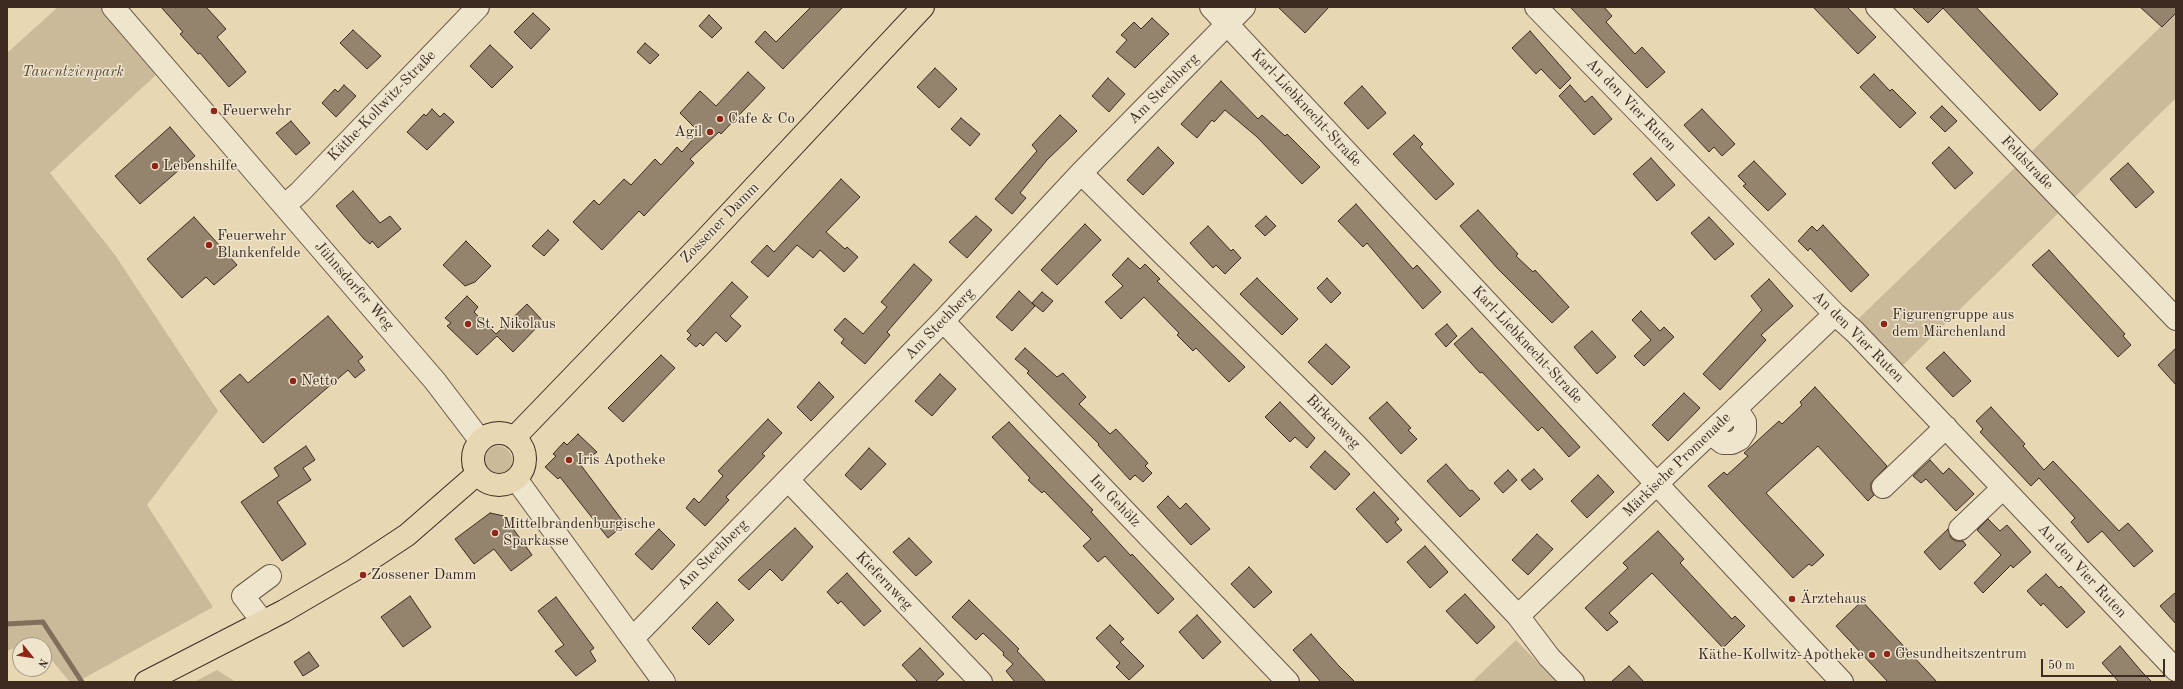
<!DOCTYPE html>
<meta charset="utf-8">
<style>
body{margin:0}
#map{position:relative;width:2183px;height:689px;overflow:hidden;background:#e7d7b2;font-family:"Old Standard TT",serif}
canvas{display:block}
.frame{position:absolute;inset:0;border:8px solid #3d2b22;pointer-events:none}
.north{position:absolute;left:12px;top:637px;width:40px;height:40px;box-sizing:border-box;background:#efe5cd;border:1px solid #a89b89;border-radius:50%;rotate:120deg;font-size:11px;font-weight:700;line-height:16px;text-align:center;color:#3d2b22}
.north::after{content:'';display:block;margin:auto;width:14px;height:18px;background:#8f2418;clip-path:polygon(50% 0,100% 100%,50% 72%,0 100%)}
.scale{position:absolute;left:2041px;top:659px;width:124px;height:18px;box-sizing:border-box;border:2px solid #3d2b22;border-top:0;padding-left:5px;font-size:12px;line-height:14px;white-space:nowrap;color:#3d2b22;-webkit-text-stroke:3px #efe5cd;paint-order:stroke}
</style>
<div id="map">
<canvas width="2183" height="689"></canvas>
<div class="frame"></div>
<div class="north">N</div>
<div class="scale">50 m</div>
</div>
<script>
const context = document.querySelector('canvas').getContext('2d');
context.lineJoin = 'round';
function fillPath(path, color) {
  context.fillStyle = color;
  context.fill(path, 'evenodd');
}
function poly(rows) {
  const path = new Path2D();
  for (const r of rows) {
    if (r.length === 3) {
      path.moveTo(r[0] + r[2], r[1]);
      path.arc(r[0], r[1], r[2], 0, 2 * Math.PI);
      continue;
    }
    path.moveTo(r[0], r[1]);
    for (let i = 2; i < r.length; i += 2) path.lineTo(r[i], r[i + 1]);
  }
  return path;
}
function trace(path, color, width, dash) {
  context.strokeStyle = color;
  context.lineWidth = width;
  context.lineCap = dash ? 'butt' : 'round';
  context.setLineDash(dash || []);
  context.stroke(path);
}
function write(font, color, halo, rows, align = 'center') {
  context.font = font + ' "Old Standard TT",serif';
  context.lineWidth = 3;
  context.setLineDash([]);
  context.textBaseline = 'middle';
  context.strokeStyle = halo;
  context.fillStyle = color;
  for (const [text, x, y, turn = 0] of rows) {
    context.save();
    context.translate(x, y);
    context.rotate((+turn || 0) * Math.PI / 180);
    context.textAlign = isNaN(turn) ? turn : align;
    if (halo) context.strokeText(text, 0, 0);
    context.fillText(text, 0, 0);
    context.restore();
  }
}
const green = poly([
 [58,7,101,7,158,73,50,173,115,255,218,411,147,505,213,607,77,682,70,682,44,651,44,645,39,645,34,640,7,651,7,53],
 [2176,12,2176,98,1900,368,1855,322],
 [498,460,14],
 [1516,640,1556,682,1472,682],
 [217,670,236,682,194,682]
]);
const stream = poly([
 [7,624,43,622,82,682]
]);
const building = poly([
 [161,7,206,7,226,29,217,37,246,72,229,87,200,53,198,54,180,34,183,32,161,7],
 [811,7,843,7,783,69,755,42,765,31,776,42,811,7],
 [1278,7,1329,7,1305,33,1278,7],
 [1570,7,1604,7,1612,16,1606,22,1635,54,1642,47,1665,72,1647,88,1570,7],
 [1813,7,1847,7,1876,37,1858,54,1813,7],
 [1912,7,1976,7,2058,94,2040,111,1943,8,1928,23,1912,7],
 [2140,7,2176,7,2176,13,2162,27,2140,7],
 [533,13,550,29,531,49,514,32,533,13],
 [709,15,722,28,712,38,699,26,709,15],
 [1152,18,1169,34,1135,68,1116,52,1127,40,1121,35,1134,22,1141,29,1152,18],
 [353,30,381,56,367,69,340,43,353,30],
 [1530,31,1571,78,1560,89,1541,69,1536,74,1512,48,1530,31],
 [645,43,659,55,650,64,637,52,645,43],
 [490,45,513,67,492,88,470,66,490,45],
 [935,68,957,89,939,108,917,87,935,68],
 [748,72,765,88,721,134,719,132,690,159,694,163,644,216,639,211,602,250,573,222,594,200,599,205,624,179,631,185,655,159,661,165,677,147,682,152,699,132,680,113,700,91,716,106,748,72],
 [1874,74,1890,91,1892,89,1916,113,1900,128,1860,87,1874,74],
 [1108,78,1125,94,1109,112,1092,96,1108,78],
 [1221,81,1258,119,1262,115,1285,136,1287,134,1320,167,1302,184,1257,137,1225,110,1214,122,1212,120,1197,138,1181,124,1221,81],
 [344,85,356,96,336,117,322,103,335,89,338,92,344,85],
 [1570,85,1585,102,1592,96,1612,119,1594,135,1559,96,1570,85],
 [1362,86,1386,113,1368,129,1344,103,1362,86],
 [1942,106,1957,121,1945,132,1930,117,1942,106],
 [432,109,440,117,444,113,454,122,427,150,407,132,424,114,426,116,432,109],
 [1702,109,1735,144,1722,156,1714,147,1709,152,1684,125,1702,109],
 [1060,115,1077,131,1047,160,1020,193,1026,198,1012,214,995,199,1037,151,1032,145,1060,115],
 [961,118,980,134,970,146,951,129,961,118],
 [291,121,310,143,296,155,276,133,291,121],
 [170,127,195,156,140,204,115,176,170,127],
 [1414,135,1423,144,1420,147,1454,184,1436,200,1393,154,1414,135],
 [1158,147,1174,163,1143,195,1127,180,1158,147],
 [1949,147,1973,173,1955,189,1932,163,1949,147],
 [1651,158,1675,185,1657,201,1633,174,1651,158],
 [1754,161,1786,194,1768,211,1743,186,1746,184,1738,176,1754,161],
 [2128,163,2154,192,2136,208,2110,179,2128,163],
 [841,179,860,197,826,232,845,249,847,247,858,257,844,272,820,250,813,258,797,245,768,277,751,262,767,245,774,252,841,179],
 [353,191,380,223,390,216,401,229,378,248,372,241,370,244,364,239,336,206,353,191],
 [1356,204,1413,269,1417,265,1441,292,1423,309,1367,243,1363,247,1338,221,1356,204],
 [1478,210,1518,254,1516,256,1533,272,1535,270,1569,307,1552,323,1497,268,1460,226,1478,210],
 [976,216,992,230,967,258,949,242,976,216],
 [1266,216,1276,226,1265,236,1255,226,1266,216],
 [194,217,237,265,214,285,206,277,182,298,147,259,194,217],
 [1709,217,1734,244,1715,260,1691,233,1709,217],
 [1085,224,1101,240,1057,285,1041,270,1085,224],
 [1823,225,1869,275,1851,292,1810,248,1808,251,1798,241,1812,226,1817,231,1823,225],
 [1208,226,1231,251,1233,249,1241,258,1225,274,1216,265,1213,268,1190,243,1208,226],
 [548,230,559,240,544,256,532,246,548,230],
 [466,241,491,266,475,282,465,286,443,265,466,241],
 [2049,250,2125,334,2123,336,2131,345,2118,357,2032,265,2049,250],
 [1128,258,1140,269,1145,264,1160,279,1157,281,1245,367,1229,382,1196,348,1193,351,1177,335,1179,333,1144,297,1121,319,1105,302,1123,286,1112,275,1128,258],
 [914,264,932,280,887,332,890,335,865,364,841,343,844,339,834,330,845,318,863,334,887,307,881,302,914,264],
 [1257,278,1298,319,1282,335,1240,294,1257,278],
 [1327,278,1341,293,1331,303,1317,288,1327,278],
 [1769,279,1793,306,1761,335,1766,340,1720,390,1703,374,1762,310,1751,296,1769,279],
 [732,282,748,297,730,316,741,326,726,342,716,332,703,346,700,343,696,347,687,339,691,335,687,331,732,282],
 [1019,291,1035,306,1012,331,996,317,1019,291],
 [1042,292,1053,301,1043,312,1032,303,1042,292],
 [467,296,478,307,474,312,496,334,527,304,543,321,513,352,497,336,477,355,447,326,451,323,445,318,467,296],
 [1641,311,1660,331,1664,327,1674,337,1644,366,1634,356,1651,340,1632,320,1641,311],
 [328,316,363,357,358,361,365,370,355,378,348,370,263,443,220,391,240,374,248,383,328,316],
 [1447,324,1457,336,1446,347,1435,334,1447,324],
 [1472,328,1580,447,1569,457,1542,427,1538,431,1482,372,1480,373,1454,344,1472,328],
 [1592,331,1616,357,1597,374,1574,347,1592,331],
 [1326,344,1350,367,1332,385,1308,362,1326,344],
 [1025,348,1057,377,1063,373,1086,397,1079,404,1110,434,1116,429,1148,463,1145,466,1152,473,1143,482,1135,475,1130,480,1098,445,1099,444,1027,373,1029,371,1015,359,1025,348],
 [2176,348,2176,385,2158,365,2176,348],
 [1944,352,1971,381,1953,397,1926,368,1944,352],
 [661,355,675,368,623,422,608,408,661,355],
 [940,374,956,389,932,416,915,401,940,374],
 [819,382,834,397,811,421,797,407,819,382],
 [1815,387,1887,466,1871,483,1871,490,1874,495,1868,501,1818,446,1766,493,1824,555,1812,566,1809,564,1793,578,1708,486,1724,472,1727,475,1748,456,1744,453,1779,421,1782,424,1802,405,1800,402,1815,387],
 [1684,393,1700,408,1668,441,1652,425,1684,393],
 [1280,402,1315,438,1307,448,1295,437,1290,442,1265,417,1280,402],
 [1387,402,1411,428,1408,430,1417,439,1401,454,1369,418,1387,402],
 [1991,407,2025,444,2023,446,2044,470,2053,461,2119,531,2128,523,2153,551,2134,567,2102,531,2088,543,2071,522,2075,518,2039,478,2031,486,1980,432,1983,429,1976,421,1991,407],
 [768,419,782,433,762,454,765,456,726,497,729,500,705,526,686,508,694,498,699,503,723,476,718,471,768,419],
 [1009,422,1093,510,1091,512,1131,556,1132,554,1174,599,1158,614,1105,556,1098,562,1083,546,1091,539,1044,491,1042,493,1028,480,1030,478,992,437,1009,422],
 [578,434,597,452,580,464,625,524,608,538,560,477,558,479,545,467,556,456,553,454,564,442,567,445,578,434],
 [306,446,315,460,303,468,311,480,277,502,306,544,282,561,241,502,279,476,274,468,306,446],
 [869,448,886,464,861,490,845,475,869,448],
 [1325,451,1350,474,1335,490,1310,467,1325,451],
 [1930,460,1943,474,1949,468,1974,494,1956,511,1926,479,1921,483,1913,476,1930,460],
 [1446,464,1470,491,1472,490,1480,499,1460,517,1427,481,1446,464],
 [1534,469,1543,479,1530,490,1521,480,1534,469],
 [1508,470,1517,480,1503,493,1494,483,1508,470],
 [1598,475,1614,492,1587,518,1571,501,1598,475],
 [1374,492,1399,519,1395,522,1402,530,1387,543,1356,509,1374,492],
 [1168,496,1180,509,1186,503,1210,529,1191,545,1157,507,1168,496],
 [490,513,504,516,532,555,511,571,494,549,474,564,455,539,490,513],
 [1988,519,2000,531,2007,525,2031,552,2013,568,2011,565,1983,593,1974,583,2001,555,1977,530,1988,519],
 [795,528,813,547,782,581,770,569,749,590,738,580,795,528],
 [659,529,675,545,652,570,635,554,659,529],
 [1948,529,1951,538,1956,541,1963,541,1966,545,1940,570,1924,552,1948,529],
 [1658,531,1684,559,1680,563,1732,619,1735,616,1745,626,1723,648,1652,573,1609,613,1618,622,1607,631,1585,608,1628,568,1623,563,1658,531],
 [1537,534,1553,549,1528,575,1512,560,1537,534],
 [909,538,932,562,916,576,893,552,909,538],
 [1425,546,1448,572,1430,588,1407,562,1425,546],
 [1249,567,1272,592,1254,608,1231,584,1249,567],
 [847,573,881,611,864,626,841,601,838,604,827,592,847,573],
 [2046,574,2059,588,2061,586,2085,612,2067,628,2043,603,2041,606,2027,591,2046,574],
 [2176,592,2176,624,2160,606,2176,592],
 [1465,594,1495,627,1477,644,1446,611,1465,594],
 [410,596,431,627,403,647,381,617,410,596],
 [556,597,594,648,590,651,596,661,576,676,555,651,564,645,538,611,556,597],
 [969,600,1019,649,1017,651,1046,682,1015,682,1006,671,1013,664,1003,655,1004,653,983,633,976,640,952,617,969,600],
 [1862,601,1937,682,1888,682,1836,626,1862,601],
 [717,602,734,620,709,645,692,628,717,602],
 [1197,615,1221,642,1203,659,1179,632,1197,615],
 [1110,625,1124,639,1120,642,1144,666,1129,680,1116,667,1120,663,1096,638,1110,625],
 [1311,634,1338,665,1355,682,1321,682,1293,650,1311,634],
 [2120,646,2142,672,2152,682,2119,682,2102,663,2120,646],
 [920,648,944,674,935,682,918,682,902,665,920,648],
 [309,652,319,666,303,676,294,662,309,652],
 [1629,666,1644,682,1611,682,1629,666]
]);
const minor = poly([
 [113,7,435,381,480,440],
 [1211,7,1842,682],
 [1536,7,1835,314,1855,332,2176,670],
 [1877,7,2176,319],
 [1081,173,1355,444,1518,616,1549,657,1573,682],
 [285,205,300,192,478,7],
 [943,321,1288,682],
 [1710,433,1723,443,1732,443,1740,439,1745,431,1745,422,1736,408],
 [516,479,664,682],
 [788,480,981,682],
 [1883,487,1946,427],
 [1960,529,2003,488],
 [1518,616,1835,314],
 [263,622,243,596,270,576],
 [633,638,943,321,1081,173,1244,7]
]);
const major = poly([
 [499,459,26],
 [514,438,703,242,923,7],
 [146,682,284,611,354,570,407,535,477,474]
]);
const markers = [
 [214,111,4,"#8f2418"],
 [720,119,4,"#8f2418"],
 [710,132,4,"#8f2418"],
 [155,166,4,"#8f2418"],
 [209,245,4,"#8f2418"],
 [468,324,4,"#8f2418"],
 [1884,324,4,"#8f2418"],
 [293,381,4,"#8f2418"],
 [569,460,4,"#8f2418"],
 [495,533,4,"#8f2418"],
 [363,575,4,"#8f2418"],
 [1792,599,4,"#8f2418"],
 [1887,654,4,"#8f2418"],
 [1872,655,4,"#8f2418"]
];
const parkNames = [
 ["Tauentzienpark",73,72]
];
const streetNames = [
 ["Am Stechberg",1164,89,-45],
 ["An den Vier Ruten",1631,105,46],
 ["Käthe-Kollwitz-Straße",382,106,-46],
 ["Karl-Liebknecht-Straße",1306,108,47],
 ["Feldstraße",2027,163,46],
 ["Zossener Damm",720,223,-46],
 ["Jühnsdorfer Weg",354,286,49],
 ["Am Stechberg",940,324,-46],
 ["An den Vier Ruten",1858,337,45],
 ["Karl-Liebknecht-Straße",1527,345,47],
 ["Birkenweg",1333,422,45],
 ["Märkische Promenade",1677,465,-44],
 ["Im Gehölz",1115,501,46],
 ["Am Stechberg",713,555,-45],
 ["An den Vier Ruten",2082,571,47],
 ["Kiefernweg",884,581,46]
];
const poiNames = [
 ["Feuerwehr",222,111],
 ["Cafe & Co",728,119],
 ["Agil",702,132,"right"],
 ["Lebenshilfe",163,166],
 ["Feuerwehr",217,236],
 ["Blankenfelde",217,253],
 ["Figurengruppe aus",1892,315],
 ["dem Märchenland",1892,332],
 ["St. Nikolaus",476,324],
 ["Netto",301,381],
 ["Iris Apotheke",577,460],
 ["Mittelbrandenburgische",503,524],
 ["Sparkasse",503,541],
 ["Zossener Damm",371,575],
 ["Ärztehaus",1800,599],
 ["Gesundheitszentrum",1895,654],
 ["Käthe-Kollwitz-Apotheke",1864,655,"right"]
];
fillPath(green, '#caba9a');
trace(stream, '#806f5b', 5);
fillPath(building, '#95846d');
trace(building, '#3d2b22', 1);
trace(minor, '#685646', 24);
trace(major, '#3d2b22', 24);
trace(minor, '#efe5cd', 22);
trace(major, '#e7d7b2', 22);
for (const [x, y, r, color] of markers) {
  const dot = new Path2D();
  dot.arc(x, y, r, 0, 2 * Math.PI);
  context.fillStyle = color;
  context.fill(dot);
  trace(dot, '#efe5cd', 1.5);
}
write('italic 15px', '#59483a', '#efe5cd', parkNames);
write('15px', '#3d2b22', '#efe5cd', streetNames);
write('15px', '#3d2b22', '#efe5cd', poiNames, 'left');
</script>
